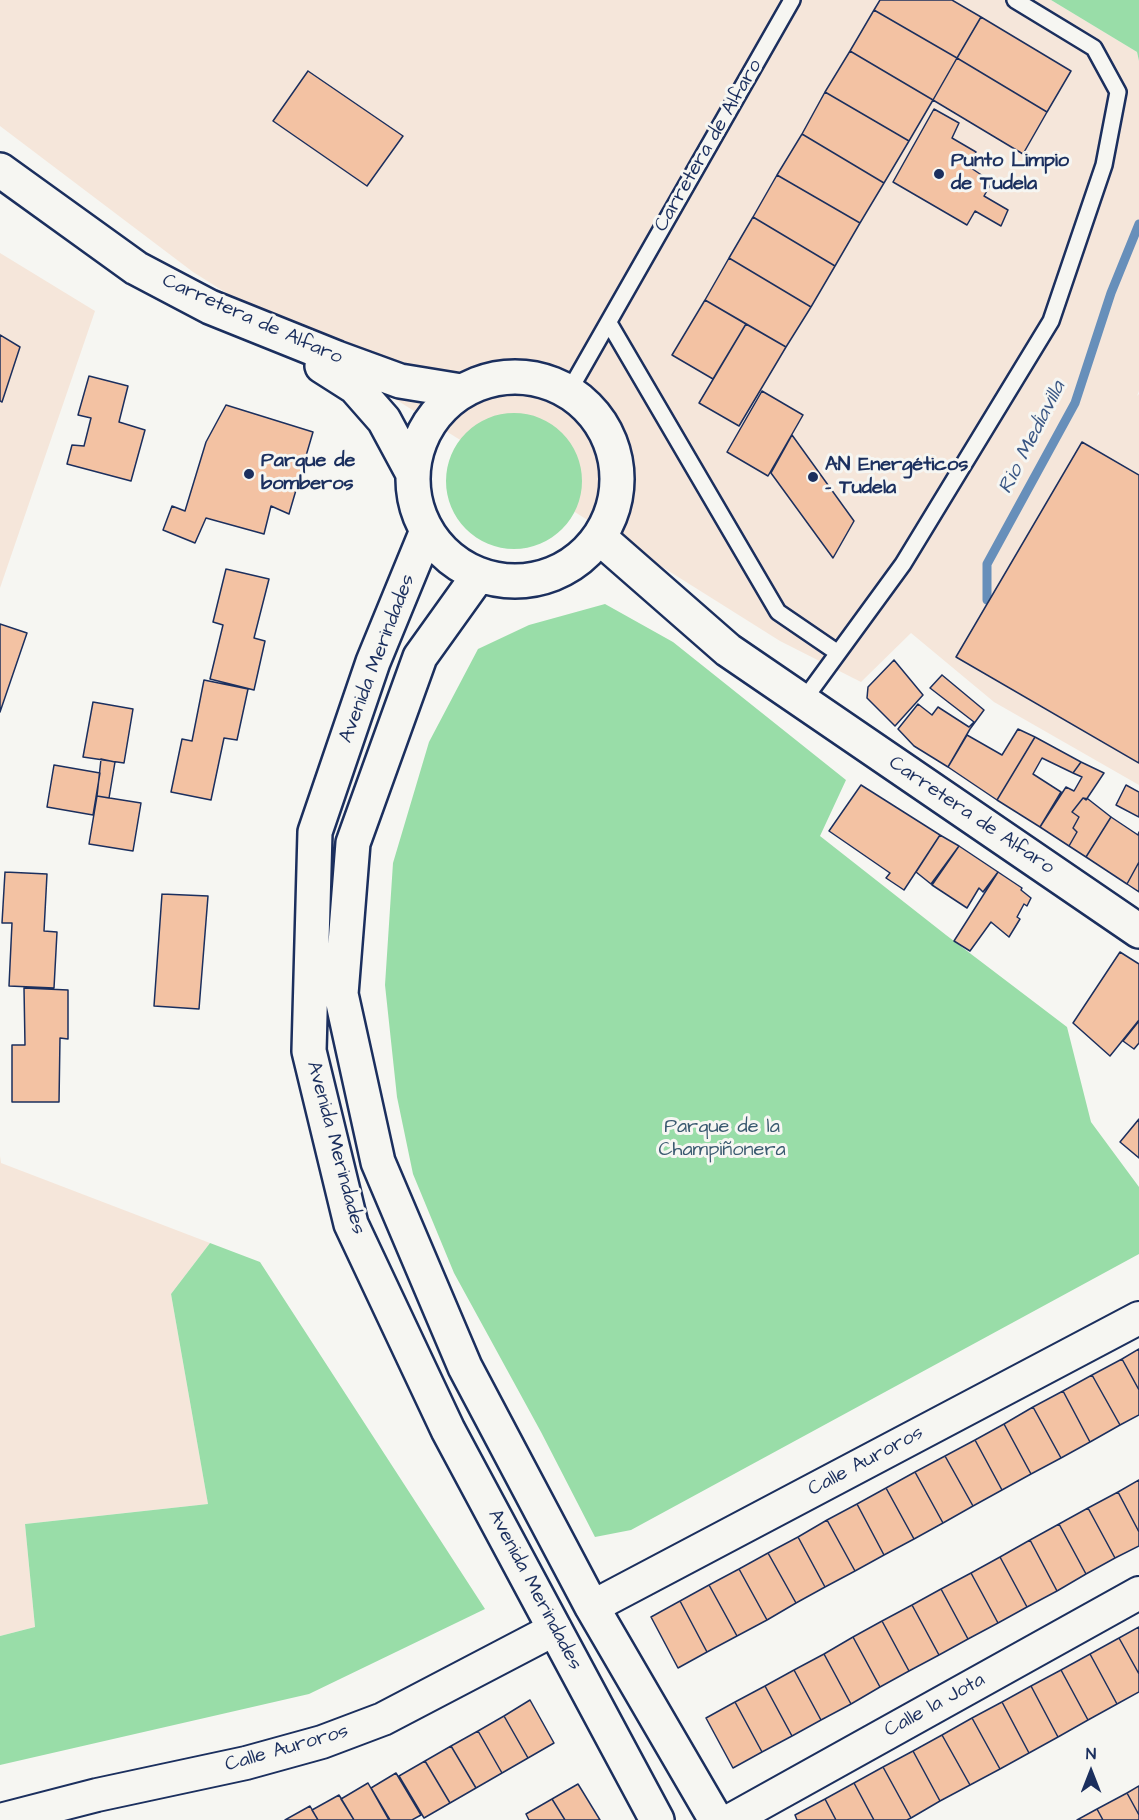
<!DOCTYPE html>
<meta charset="utf-8">
<style>
body{margin:0}
#map{position:relative;width:1139px;height:1820px;overflow:hidden;background:#f6f6f2;font-family:"Architects Daughter",sans-serif}
canvas{display:block}
.north{position:absolute;left:1061px;top:1742px;width:60px;height:60px;-webkit-text-stroke:4px #f6f6f2;paint-order:stroke;rotate:0deg;font-size:16px;font-weight:700;line-height:24px;text-align:center;color:#1b2f5e}
.north::after{content:'';display:block;margin:auto;width:21px;height:27px;background:#1b2f5e;clip-path:polygon(50% 0,100% 100%,50% 72%,0 100%)}
</style>
<div id="map">
<canvas width="1139" height="1820"></canvas>
<div class="north">N</div>
</div>
<script>
const context = document.querySelector('canvas').getContext('2d');
context.lineJoin = 'round';
function fillPath(path, color) {
  context.fillStyle = color;
  context.fill(path, 'evenodd');
}
function poly(rows) {
  const path = new Path2D();
  for (const r of rows) {
    if (r.length === 3) {
      path.moveTo(r[0] + r[2], r[1]);
      path.arc(r[0], r[1], r[2], 0, 2 * Math.PI);
      continue;
    }
    path.moveTo(r[0], r[1]);
    for (let i = 2; i < r.length; i += 2) path.lineTo(r[i], r[i + 1]);
  }
  return path;
}
function trace(path, color, width, dash) {
  context.strokeStyle = color;
  context.lineWidth = width;
  context.lineCap = dash ? 'butt' : 'round';
  context.setLineDash(dash || []);
  context.stroke(path);
}
function write(font, color, halo, rows, align = 'center') {
  context.font = font + ' "Architects Daughter",sans-serif';
  context.lineWidth = 6;
  context.setLineDash([]);
  context.textBaseline = 'middle';
  context.strokeStyle = halo;
  context.fillStyle = color;
  for (const [text, x, y, turn = 0] of rows) {
    context.save();
    context.translate(x, y);
    context.rotate((+turn || 0) * Math.PI / 180);
    context.textAlign = isNaN(turn) ? turn : align;
    if (halo) context.strokeText(text, 0, 0);
    context.fillText(text, 0, 0);
    context.restore();
  }
}
const built = poly([
 [0,0,1051,0,1137,52,1139,61,1139,391,1137,396,1139,394,1139,785,994,702,911,633,861,682,780,641,193,272,0,126],
 [0,253,95,311,0,588],
 [0,1156,1,1163,210,1243,171,1294,208,1504,25,1524,35,1627,0,1636]
]);
const green = poly([
 [1051,0,1139,0,1139,61,1137,52],
 [514,481,68],
 [605,604,673,642,846,780,820,836,946,935,1067,1027,1091,1122,1139,1187,1139,1254,631,1530,595,1537,541,1432,454,1273,413,1174,397,1097,385,985,393,863,429,742,478,649,529,625],
 [210,1243,260,1262,485,1609,309,1694,0,1765,0,1636,35,1627,25,1524,208,1504,171,1294]
]);
const stream = poly([
 [987,600,987,564,1075,403,1111,293,1139,224]
]);
const building = poly([
 [880,0,952,0,981,17,957,58,874,10,880,0],
 [874,10,957,58,933,100,850,51,874,10],
 [981,17,1071,71,1047,112,957,58,981,17],
 [850,51,933,100,909,141,825,92,850,51],
 [957,58,1047,112,1023,154,933,100,957,58],
 [308,71,403,136,367,186,273,121,308,71],
 [825,92,909,141,884,183,802,134,825,92],
 [934,109,959,123,952,138,976,152,968,166,992,182,984,196,1008,210,1001,226,975,211,967,225,893,182,934,109],
 [802,134,884,183,860,223,777,175,802,134],
 [777,175,860,223,835,266,753,217,777,175],
 [753,217,835,266,811,307,729,258,753,217],
 [729,258,811,307,786,347,705,300,729,258],
 [705,300,746,324,713,379,672,355,705,300],
 [746,324,786,347,739,426,699,403,746,324],
 [0,335,20,347,2,402,0,401,0,335],
 [89,376,128,386,119,422,145,430,131,481,67,464,72,445,84,446,91,418,78,415,89,376],
 [762,391,803,415,768,476,727,452,762,391],
 [226,405,313,432,289,514,271,506,264,534,206,518,195,543,163,530,172,506,185,511,206,442,226,405],
 [792,435,854,521,833,558,771,473,792,435],
 [1082,442,1139,475,1139,763,956,657,1082,442],
 [226,569,269,579,254,638,265,641,254,690,210,679,223,625,213,622,226,569],
 [0,624,27,633,0,712,0,624],
 [894,660,923,695,895,726,867,698,868,687,894,660],
 [942,675,984,710,970,729,948,767,914,746,898,729,918,704,932,715,938,707,969,727,974,722,930,688,942,675],
 [204,680,248,689,237,740,224,738,211,800,171,792,182,739,192,741,204,680],
 [93,702,133,709,124,763,83,757,93,702],
 [1018,729,1035,737,997,800,948,767,967,735,1002,755,1018,729],
 [1035,737,1081,762,1073,773,1042,758,1033,774,1061,792,1040,827,997,800,1035,737],
 [101,759,115,762,109,798,97,796,101,759],
 [1081,762,1104,773,1086,800,1083,798,1072,812,1079,817,1073,828,1077,832,1069,846,1040,827,1066,787,1074,791,1082,777,1073,773,1081,762],
 [54,765,100,773,93,815,47,807,54,765],
 [861,785,940,835,904,890,886,878,890,873,829,831,861,785],
 [1126,785,1139,792,1139,817,1116,805,1126,785],
 [97,796,141,803,133,851,89,844,97,796],
 [1083,798,1088,799,1111,817,1086,857,1069,846,1077,832,1073,828,1079,817,1072,812,1083,798],
 [1111,817,1138,835,1139,832,1139,862,1127,884,1086,857,1111,817],
 [940,835,959,846,931,884,916,872,940,835],
 [959,846,998,872,983,892,979,888,967,908,932,885,959,846],
 [1139,862,1139,892,1127,884,1139,862],
 [5,872,47,874,44,931,57,932,54,988,9,986,12,923,2,923,5,872],
 [998,872,1022,888,1021,890,1031,898,1027,906,1024,904,1017,917,1020,919,1009,937,991,922,970,951,954,941,998,872],
 [162,894,208,896,199,1009,154,1006,162,894],
 [1120,952,1139,964,1139,1020,1110,1056,1073,1023,1120,952],
 [24,988,68,990,68,1039,60,1038,59,1102,12,1102,12,1045,25,1045,24,988],
 [1139,1021,1139,1043,1134,1049,1123,1041,1139,1021],
 [1139,1119,1139,1158,1120,1142,1139,1119],
 [1139,1349,1139,1390,1122,1359,1139,1349],
 [1122,1359,1139,1390,1139,1415,1120,1425,1092,1375,1122,1359],
 [1092,1375,1120,1425,1090,1442,1063,1391,1092,1375],
 [1063,1391,1090,1442,1061,1458,1033,1407,1063,1391],
 [1033,1407,1061,1458,1031,1474,1004,1424,1033,1407],
 [1004,1424,1031,1474,1002,1490,975,1440,1004,1424],
 [975,1440,1002,1490,973,1506,945,1456,975,1440],
 [945,1456,973,1506,943,1523,915,1472,945,1456],
 [915,1472,943,1523,914,1539,886,1488,915,1472],
 [1139,1480,1139,1532,1118,1492,1139,1480],
 [886,1488,914,1539,884,1555,857,1504,886,1488],
 [1118,1492,1139,1532,1139,1546,1115,1558,1088,1508,1118,1492],
 [857,1504,884,1555,855,1571,827,1520,857,1504],
 [1088,1508,1115,1558,1086,1574,1059,1524,1088,1508],
 [827,1520,855,1571,825,1587,798,1537,827,1520],
 [1059,1524,1086,1574,1057,1591,1030,1540,1059,1524],
 [798,1537,825,1587,796,1603,768,1553,798,1537],
 [1030,1540,1057,1591,1027,1607,1000,1557,1030,1540],
 [768,1553,796,1603,767,1620,739,1569,768,1553],
 [1000,1557,1027,1607,998,1623,971,1573,1000,1557],
 [739,1569,767,1620,737,1636,709,1585,739,1569],
 [971,1573,998,1623,968,1639,941,1589,971,1573],
 [709,1585,737,1636,707,1652,680,1601,709,1585],
 [941,1589,968,1639,939,1655,912,1605,941,1589],
 [680,1601,707,1652,678,1668,651,1617,680,1601],
 [912,1605,939,1655,909,1671,882,1621,912,1605],
 [882,1621,909,1671,880,1687,853,1637,882,1621],
 [1139,1627,1139,1674,1119,1638,1139,1627],
 [853,1637,880,1687,851,1704,824,1654,853,1637],
 [1119,1638,1139,1674,1139,1692,1117,1704,1090,1654,1119,1638],
 [824,1654,851,1704,821,1720,794,1670,824,1654],
 [1090,1654,1117,1704,1088,1720,1061,1670,1090,1654],
 [794,1670,821,1720,792,1736,765,1686,794,1670],
 [1061,1670,1088,1720,1058,1737,1031,1686,1061,1670],
 [765,1686,792,1736,762,1752,735,1702,765,1686],
 [1031,1686,1058,1737,1029,1753,1002,1702,1031,1686],
 [530,1700,554,1743,528,1758,504,1716,530,1700],
 [735,1702,762,1752,733,1768,706,1718,735,1702],
 [1002,1702,1029,1753,1000,1769,972,1718,1002,1702],
 [504,1716,528,1758,502,1773,478,1731,504,1716],
 [972,1718,1000,1769,970,1785,942,1735,972,1718],
 [478,1731,502,1773,476,1788,451,1746,478,1731],
 [942,1735,970,1785,940,1801,913,1751,942,1735],
 [451,1746,476,1788,450,1803,425,1761,451,1746],
 [913,1751,940,1801,911,1818,883,1767,913,1751],
 [425,1761,450,1803,424,1818,399,1776,425,1761],
 [883,1767,911,1818,907,1820,874,1820,854,1783,883,1767],
 [396,1773,421,1815,412,1820,390,1820,371,1788,396,1773],
 [368,1783,389,1820,354,1820,341,1799,368,1783],
 [854,1783,874,1820,836,1820,825,1799,854,1783],
 [578,1784,600,1820,565,1820,552,1799,578,1784],
 [1139,1786,1139,1815,1127,1793,1139,1786],
 [1127,1793,1139,1815,1139,1820,1103,1820,1097,1809,1127,1793],
 [339,1795,354,1820,318,1820,312,1810,339,1795],
 [552,1799,565,1820,529,1820,526,1814,552,1799],
 [825,1799,836,1820,797,1820,795,1815,825,1799],
 [310,1806,318,1820,285,1820,310,1806],
 [1097,1809,1103,1820,1077,1820,1097,1809]
]);
const service = poly([
 [609,323,778,612,838,653],
 [568,393,792,0],
 [803,701,903,564,1051,321,1104,165,1118,92,1094,48,1015,0]
]);
const minor = poly([
 [592,1607,1139,1318],
 [0,1820,97,1795,246,1763,322,1742,383,1719,555,1629],
 [731,1820,1139,1593]
]);
const tertiary = poly([
 [600,538,728,650,1139,931]
]);
const secondary = poly([
 [0,170,136,268,210,307,337,358,400,381,461,391],
 [322,366,355,387,384,420,412,472],
 [515,479,102],
 [426,533,373,662,315,832,309,1051,351,1224,448,1430,657,1820],
 [478,576,420,657,353,843,341,994,378,1162,465,1367,592,1607,716,1820]
]);
const markers = [
 [939,174,6,"#1b2f5e"],
 [249,474,6,"#1b2f5e"],
 [813,477,6,"#1b2f5e"]
];
const streetNames = [
 ["Carretera de Alfaro",709,146,-60],
 ["Carretera de Alfaro",252,320,24],
 ["Avenida Merindades",378,659,-69],
 ["Carretera de Alfaro",971,816,34],
 ["Avenida Merindades",335,1148,75],
 ["Calle Auroros",866,1462,-28],
 ["Avenida Merindades",534,1590,62],
 ["Calle la Jota",935,1706,-29],
 ["Calle Auroros",287,1749,-16]
];
const poiNames = [
 ["Punto Limpio",951,162],
 ["de Tudela",951,185],
 ["Parque de",261,462],
 ["bomberos",261,485],
 ["AN Energéticos",825,466],
 ["- Tudela",825,489]
];
const parkNames = [
 ["Parque de la",722,1128],
 ["Champiñonera",722,1151]
];
const waterNames = [
 ["Rio Mediavilla",1033,438,-63]
];
fillPath(built, '#f5e6da');
fillPath(green, '#99dda8');
trace(stream, '#678fba', 9);
fillPath(building, '#f3c2a3');
trace(building, '#1b2f5e', 1.5);
trace(service, '#1b2f5e', 20);
trace(minor, '#1b2f5e', 36);
trace(tertiary, '#1b2f5e', 38);
trace(secondary, '#1b2f5e', 38);
trace(service, '#f6f6f2', 15);
trace(minor, '#f6f6f2', 32);
trace(tertiary, '#f6f6f2', 33);
trace(secondary, '#f6f6f2', 33);
for (const [x, y, r, color] of markers) {
  const dot = new Path2D();
  dot.arc(x, y, r, 0, 2 * Math.PI);
  context.fillStyle = color;
  context.fill(dot);
  trace(dot, '#f6f6f2', 2);
}
write('20px', '#1b2f5e', '#f6f6f2', streetNames);
write('bold 20px', '#1b2f5e', '#f6f6f2', poiNames, 'left');
write('20px', '#3a5a70', '#f6f6f2', parkNames);
write('italic 21px', '#3b5784', '#f6f6f2', waterNames);
</script>
